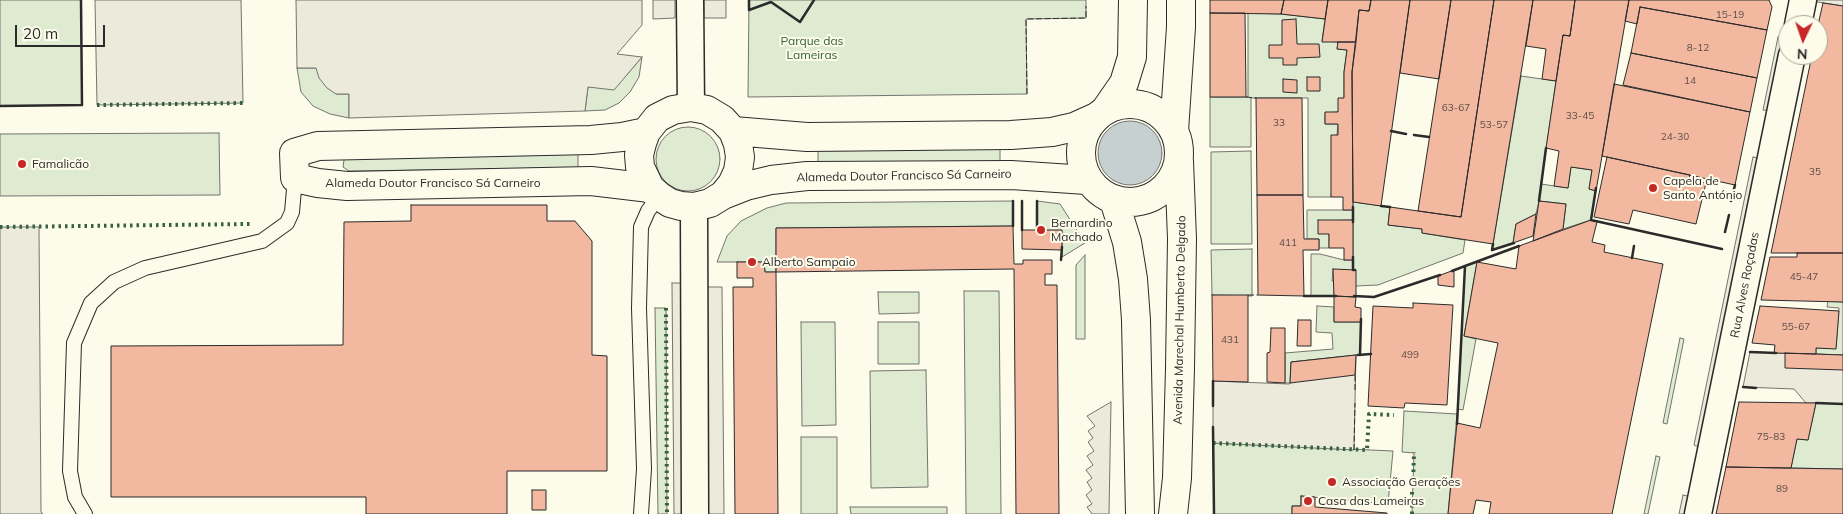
<!DOCTYPE html>
<meta charset="utf-8">
<style>
body{margin:0}
#map{position:relative;width:1843px;height:514px;overflow:hidden;background:#fdfbea;font-family:Mulish,sans-serif}
canvas{display:block}
.north{position:absolute;left:1778px;top:15px;width:50px;height:50px;box-sizing:border-box;background:#fdfbea;border:1px solid #a9a89e;border-radius:50%;rotate:183deg;font-size:14px;font-weight:700;line-height:20px;text-align:center;color:#2b2b2b}
.north::after{content:'';display:block;margin:auto;width:18px;height:22px;background:#c62828;clip-path:polygon(50% 0,100% 100%,50% 72%,0 100%)}
.scale{position:absolute;left:15px;top:25px;width:90px;height:22px;box-sizing:border-box;border:2px solid #2b2b2b;border-top:0;padding-left:6px;font-size:15px;line-height:18px;white-space:nowrap;color:#2b2b2b;-webkit-text-stroke:4px #fdfbea;paint-order:stroke}
</style>
<div id="map">
<canvas width="1843" height="514"></canvas>
<div class="north">N</div>
<div class="scale">20 m</div>
</div>
<script>
const context = document.querySelector('canvas').getContext('2d');
context.lineJoin = 'round';
function fillPath(path, color) {
  context.fillStyle = color;
  context.fill(path, 'evenodd');
}
function poly(rows) {
  const path = new Path2D();
  for (const r of rows) {
    if (r.length === 3) {
      path.moveTo(r[0] + r[2], r[1]);
      path.arc(r[0], r[1], r[2], 0, 2 * Math.PI);
      continue;
    }
    path.moveTo(r[0], r[1]);
    for (let i = 2; i < r.length; i += 2) path.lineTo(r[i], r[i + 1]);
  }
  return path;
}
function trace(path, color, width, dash) {
  context.strokeStyle = color;
  context.lineWidth = width;
  context.lineCap = dash ? 'butt' : 'round';
  context.setLineDash(dash || []);
  context.stroke(path);
}
function write(font, color, halo, rows, align = 'center') {
  context.font = font + ' Mulish,sans-serif';
  context.lineWidth = 4;
  context.setLineDash([]);
  context.textBaseline = 'middle';
  context.strokeStyle = halo;
  context.fillStyle = color;
  for (const [text, x, y, turn = 0] of rows) {
    context.save();
    context.translate(x, y);
    context.rotate((+turn || 0) * Math.PI / 180);
    context.textAlign = isNaN(turn) ? turn : align;
    if (halo) context.strokeText(text, 0, 0);
    context.fillText(text, 0, 0);
    context.restore();
  }
}
const green = poly([
 [0,0,81,0,82,105,0,106,0,0],
 [749,0,1086,0,1086,18,1026,19,1027,94,748,97,749,0],
 [1248,13,1281,14,1325,19,1322,41,1338,42,1337,49,1347,50,1344,72,1344,98,1338,112,1325,113,1325,124,1338,124,1331,197,1308,197,1308,98,1251,98,1251,147,1210,147,1210,97,1248,97,1248,13],
 [642,57,639,77,630,92,619,103,605,110,585,111,588,87,625,77,642,57],
 [297,68,316,68,336,94,349,94,349,118,330,114,313,106,301,92,297,68],
 [1521,76,1556,81,1541,184,1568,188,1571,167,1592,170,1589,189,1596,191,1591,220,1563,229,1566,204,1539,201,1536,214,1516,224,1513,243,1492,250,1521,76],
 [688,159,32],
 [219,133,220,195,0,196,0,134,219,133],
 [1000,147,1000,162,818,164,818,149,1000,147],
 [1251,151,1252,244,1211,244,1211,152,1251,151],
 [578,153,578,168,349,171,343,167,344,160,349,156,578,153],
 [1013,201,1013,226,776,228,776,272,765,272,764,262,717,262,727,236,741,221,767,208,786,203,1013,201],
 [1037,201,1060,204,1085,243,1062,257,1062,231,1037,230,1037,201],
 [1353,202,1390,207,1388,225,1422,229,1422,233,1465,240,1463,253,1378,285,1356,286,1333,269,1332,281,1334,281,1334,296,1311,296,1311,254,1320,254,1344,260,1353,260,1353,220,1318,221,1329,234,1329,248,1319,248,1319,239,1307,239,1307,210,1352,210,1353,202],
 [1252,249,1252,296,1212,295,1211,250,1252,249],
 [1085,255,1085,339,1076,339,1076,265,1085,255],
 [1477,262,1464,336,1476,339,1463,410,1458,409,1465,266,1477,262],
 [964,291,999,291,1001,514,966,514,964,291],
 [878,292,919,292,919,313,879,314,878,292],
 [1828,301,1843,302,1843,355,1816,354,1816,348,1836,348,1839,308,1827,307,1828,301],
 [1317,306,1334,307,1334,322,1361,322,1360,355,1291,362,1290,383,1285,383,1285,353,1333,349,1332,333,1316,332,1317,306],
 [655,308,666,308,667,514,658,514,655,308],
 [801,322,835,322,836,425,802,426,801,322],
 [878,322,919,322,919,364,878,364,878,322],
 [1680,338,1684,339,1667,424,1663,423,1680,338],
 [926,370,928,487,871,488,870,371,926,370],
 [1816,403,1843,404,1843,469,1791,468,1797,439,1808,440,1816,403],
 [1404,411,1457,414,1448,514,1412,514,1414,453,1402,452,1404,411],
 [801,437,837,437,837,514,801,514,801,437],
 [1213,443,1393,451,1388,504,1301,496,1301,506,1292,506,1292,514,1214,514,1213,443],
 [1656,456,1660,457,1648,514,1644,514,1656,456],
 [850,507,947,507,947,514,851,514,850,507]
]);
const parking = poly([
 [95,0,241,0,243,103,97,105,95,0],
 [296,0,642,0,642,25,617,54,642,57,614,90,588,87,585,111,349,118,349,94,336,94,327,88,319,78,316,68,297,68,296,0],
 [653,0,675,0,675,18,653,19,653,0],
 [704,0,726,0,726,18,704,18,704,0],
 [1808,0,1843,0,1843,6,1818,2,1808,0],
 [1778,37,1787,39,1772,111,1763,110,1778,37],
 [1753,157,1762,159,1702,446,1696,446,1694,445,1753,157],
 [0,227,39,227,41,512,43,514,0,514,0,227],
 [672,283,682,283,684,514,674,514,672,283],
 [706,287,722,287,724,514,708,514,706,287],
 [1750,352,1843,355,1843,404,1806,403,1794,389,1743,387,1750,352],
 [1356,355,1354,450,1213,443,1213,381,1289,384,1291,383,1291,362,1356,355],
 [1111,402,1109,514,1092,514,1087,507,1092,504,1086,495,1092,490,1087,482,1092,478,1086,470,1093,465,1087,456,1094,451,1088,442,1093,438,1088,431,1095,426,1087,416,1111,402],
 [1683,495,1692,497,1688,514,1679,514,1683,495]
]);
const water = poly([
 [1130,153,32]
]);
const building = poly([
 [1210,0,1284,0,1281,14,1210,13,1210,0],
 [1284,0,1328,0,1325,19,1281,14,1284,0],
 [1328,0,1371,0,1369,11,1359,10,1356,42,1322,42,1328,0],
 [1371,0,1410,0,1381,206,1353,202,1352,72,1359,10,1369,11,1371,0],
 [1410,0,1451,0,1439,79,1400,73,1410,0],
 [1451,0,1494,0,1461,217,1418,211,1451,0],
 [1494,0,1533,0,1493,244,1422,233,1422,229,1388,225,1390,207,1461,217,1494,0],
 [1533,0,1575,0,1570,36,1563,35,1556,81,1542,79,1546,49,1526,46,1533,0],
 [1575,0,1629,0,1596,191,1589,189,1592,170,1571,167,1568,188,1554,186,1559,151,1546,148,1563,35,1570,36,1575,0],
 [1629,0,1769,0,1772,7,1767,30,1640,7,1637,24,1625,21,1629,0],
 [1823,3,1843,6,1843,253,1771,253,1812,55,1818,55,1818,25,1823,3],
 [1640,7,1767,30,1757,78,1631,53,1640,7],
 [1210,13,1245,13,1246,97,1210,97,1210,13],
 [1296,19,1297,44,1319,44,1320,57,1297,58,1297,65,1283,65,1283,58,1269,58,1269,45,1282,45,1282,20,1296,19],
 [1338,42,1356,42,1352,72,1353,210,1343,210,1343,197,1331,197,1331,135,1338,135,1338,124,1325,124,1325,112,1338,112,1338,98,1344,98,1344,72,1347,50,1337,49,1338,42],
 [1631,53,1757,78,1750,112,1623,85,1631,53],
 [1307,77,1320,77,1320,91,1307,91,1307,77],
 [1283,79,1297,80,1297,93,1283,92,1283,79],
 [1614,84,1750,112,1735,185,1602,156,1614,84],
 [1256,98,1302,98,1303,195,1257,195,1256,98],
 [1607,157,1690,175,1689,179,1706,183,1696,224,1633,210,1629,224,1594,217,1607,157],
 [1257,195,1303,195,1304,239,1319,239,1319,250,1303,250,1304,296,1258,295,1257,195],
 [1539,201,1566,204,1563,229,1533,241,1539,201],
 [411,205,547,205,547,221,575,221,592,241,592,355,607,356,607,471,507,471,507,514,366,514,366,497,111,497,111,346,343,345,344,222,411,221,411,205],
 [1536,214,1533,236,1513,243,1516,224,1536,214],
 [1318,220,1353,220,1353,260,1344,260,1344,248,1329,248,1329,234,1318,234,1318,220],
 [1591,220,1597,222,1592,242,1605,245,1604,252,1663,264,1612,514,1489,514,1491,502,1476,500,1473,514,1448,514,1457,423,1480,428,1498,343,1464,336,1477,262,1516,269,1519,246,1591,220],
 [1013,226,1014,264,1023,264,1023,260,1052,260,1052,274,1045,274,1045,285,1057,285,1059,514,1016,514,1014,269,776,272,776,228,1013,226],
 [1022,230,1062,230,1062,250,1022,249,1022,230],
 [1797,253,1843,253,1843,302,1761,300,1770,257,1797,257,1797,253],
 [737,262,764,262,765,272,776,272,778,514,735,514,733,287,753,287,753,278,737,278,737,262],
 [1333,269,1356,270,1356,297,1334,296,1333,269],
 [1454,270,1454,287,1438,285,1438,276,1454,270],
 [1212,295,1248,295,1248,382,1213,381,1212,295],
 [1334,296,1356,297,1355,307,1361,308,1361,322,1334,322,1334,296],
 [1413,303,1453,305,1447,405,1405,403,1404,408,1368,406,1373,306,1413,308,1413,303],
 [1760,306,1839,311,1836,349,1816,348,1816,354,1774,353,1775,345,1752,343,1760,306],
 [1298,320,1311,320,1311,346,1297,346,1298,320],
 [1271,328,1285,328,1285,383,1267,382,1267,353,1270,352,1271,328],
 [1785,353,1843,355,1843,370,1785,368,1785,353],
 [1356,355,1355,375,1290,383,1291,362,1356,355],
 [1739,402,1816,403,1808,440,1797,439,1791,468,1726,467,1739,402],
 [1726,467,1843,469,1843,514,1716,514,1726,467],
 [532,490,546,490,546,510,532,510,532,490],
 [1301,496,1315,497,1315,507,1387,513,1387,514,1292,514,1292,506,1301,506,1301,496]
]);
const service = poly([
 [85,514,75,497,70,471,74,343,91,303,114,282,145,268,262,241,287,223,292,212,295,178],
 [641,514,644,469,639,308,641,227,648,211,659,196]
]);
const minor = poly([
 [690,0,691,107],
 [1798,25,1803,0],
 [694,207,695,514],
 [1698,514,1792,55]
]);
const tertiary = poly([
 [733,131,807,137,1011,135,1052,132,1074,127,1094,118],
 [646,132,622,137,591,140,318,146,294,153,295,178,318,183,347,186,591,181,650,188],
 [723,195,732,184,738,171,740,157,738,144,733,131,722,119,707,110,691,107,673,110,657,118,646,132,642,143,639,155,640,167,650,188,659,196,670,203,681,206,694,207,710,203,723,195,746,186,771,180,807,176,1011,175,1087,180]
]);
const primary = poly([
 [1130,153,49],
 [1106,109,1124,83,1132,57,1133,0],
 [1174,131,1181,27,1181,0],
 [1114,200,1127,242,1133,279,1136,320,1140,514],
 [1173,514,1177,478,1180,368,1182,239,1179,161]
]);
const hedge = poly([
 [97,105,243,103],
 [0,227,250,224],
 [666,308,667,514],
 [1213,443,1367,450,1369,414,1394,415],
 [1413,485,1414,452],
 [1412,514,1412,492]
]);
const fence = poly([
 [1027,94,1026,19,1086,18,1086,6],
 [1246,97,1256,98],
 [1248,295,1258,295],
 [1355,390,1355,375],
 [1354,450,1355,403]
]);
const wall = poly([
 [749,0,749,10,771,2,800,22,814,0],
 [0,106,82,105,81,0],
 [1391,131,1406,134],
 [1414,135,1429,137],
 [1596,188,1591,220,1722,249],
 [1539,201,1546,148],
 [1731,201,1735,185],
 [1381,206,1390,207],
 [1353,207,1353,222],
 [1013,226,1013,201],
 [1022,230,1022,201],
 [1037,230,1037,201],
 [1725,232,1729,215],
 [1493,244,1492,250,1514,243],
 [1353,257,1353,270,1355,270],
 [1632,258,1634,246],
 [1061,260,1062,247],
 [1452,271,1465,266],
 [1304,296,1336,296],
 [1354,296,1374,297,1440,275],
 [1750,352,1776,353],
 [1358,355,1371,354],
 [1360,355,1361,319],
 [1213,381,1213,406],
 [1743,387,1756,388],
 [1816,403,1843,404],
 [1457,424,1465,266,1519,246],
 [1213,427,1214,514]
]);
const markers = [
 [22,164,5,"#c62828"],
 [1653,188,5,"#c62828"],
 [1041,230,5,"#c62828"],
 [752,262,5,"#c62828"],
 [1332,482,5,"#c62828"],
 [1308,501,5,"#c62828"]
];
const numberNames = [
 ["15-19",1730,15],
 ["8-12",1698,48],
 ["14",1690,81],
 ["63-67",1456,108],
 ["33-45",1580,116],
 ["33",1279,123],
 ["53-57",1494,125],
 ["24-30",1675,137],
 ["35",1815,172],
 ["411",1288,243],
 ["45-47",1804,277],
 ["55-67",1796,327],
 ["431",1230,340],
 ["499",1410,355],
 ["75-83",1771,437],
 ["89",1782,489]
];
const parkNames = [
 ["Parque das",812,41],
 ["Lameiras",812,55]
];
const poiNames = [
 ["Famalicão",32,164],
 ["Capela de",1663,181],
 ["Santo António",1663,195],
 ["Bernardino",1051,223],
 ["Machado",1051,237],
 ["Alberto Sampaio",762,262],
 ["Associação Gerações",1342,482],
 ["Casa das Lameiras",1318,501]
];
const streetNames = [
 ["Alameda Doutor Francisco Sá Carneiro",904,176,-1],
 ["Alameda Doutor Francisco Sá Carneiro",433,183],
 ["Rua Alves Roçadas",1745,285,-79],
 ["Avenida Marechal Humberto Delgado",1180,320,-89]
];
fillPath(green, '#deebd1');
trace(green, '#74746e', 1);
fillPath(parking, '#eceadb');
trace(parking, '#74746e', 1);
fillPath(water, '#c7d0d0');
trace(water, '#74746e', 1);
fillPath(building, '#f2b8a0');
trace(building, '#2b2b2b', 1);
trace(service, '#2b2b2b', 16);
trace(minor, '#2b2b2b', 29);
trace(tertiary, '#2b2b2b', 30);
trace(primary, '#2b2b2b', 30);
trace(service, '#fdfbea', 14);
trace(minor, '#fdfbea', 26);
trace(tertiary, '#fdfbea', 28);
trace(primary, '#fdfbea', 28);
trace(hedge, '#34623c', 4, [2.5, 4]);
trace(fence, '#2b2b2b', 1, [6, 2.5]);
trace(wall, '#2b2b2b', 2.5);
for (const [x, y, r, color] of markers) {
  const dot = new Path2D();
  dot.arc(x, y, r, 0, 2 * Math.PI);
  context.fillStyle = color;
  context.fill(dot);
  trace(dot, '#fdfbea', 2);
}
write('10px', '#5d4e48', null, numberNames);
write('12px', '#34623c', '#fdfbea', parkNames);
write('12px', '#2b2b2b', '#fdfbea', poiNames, 'left');
write('12px', '#2b2b2b', '#fdfbea', streetNames);
</script>
